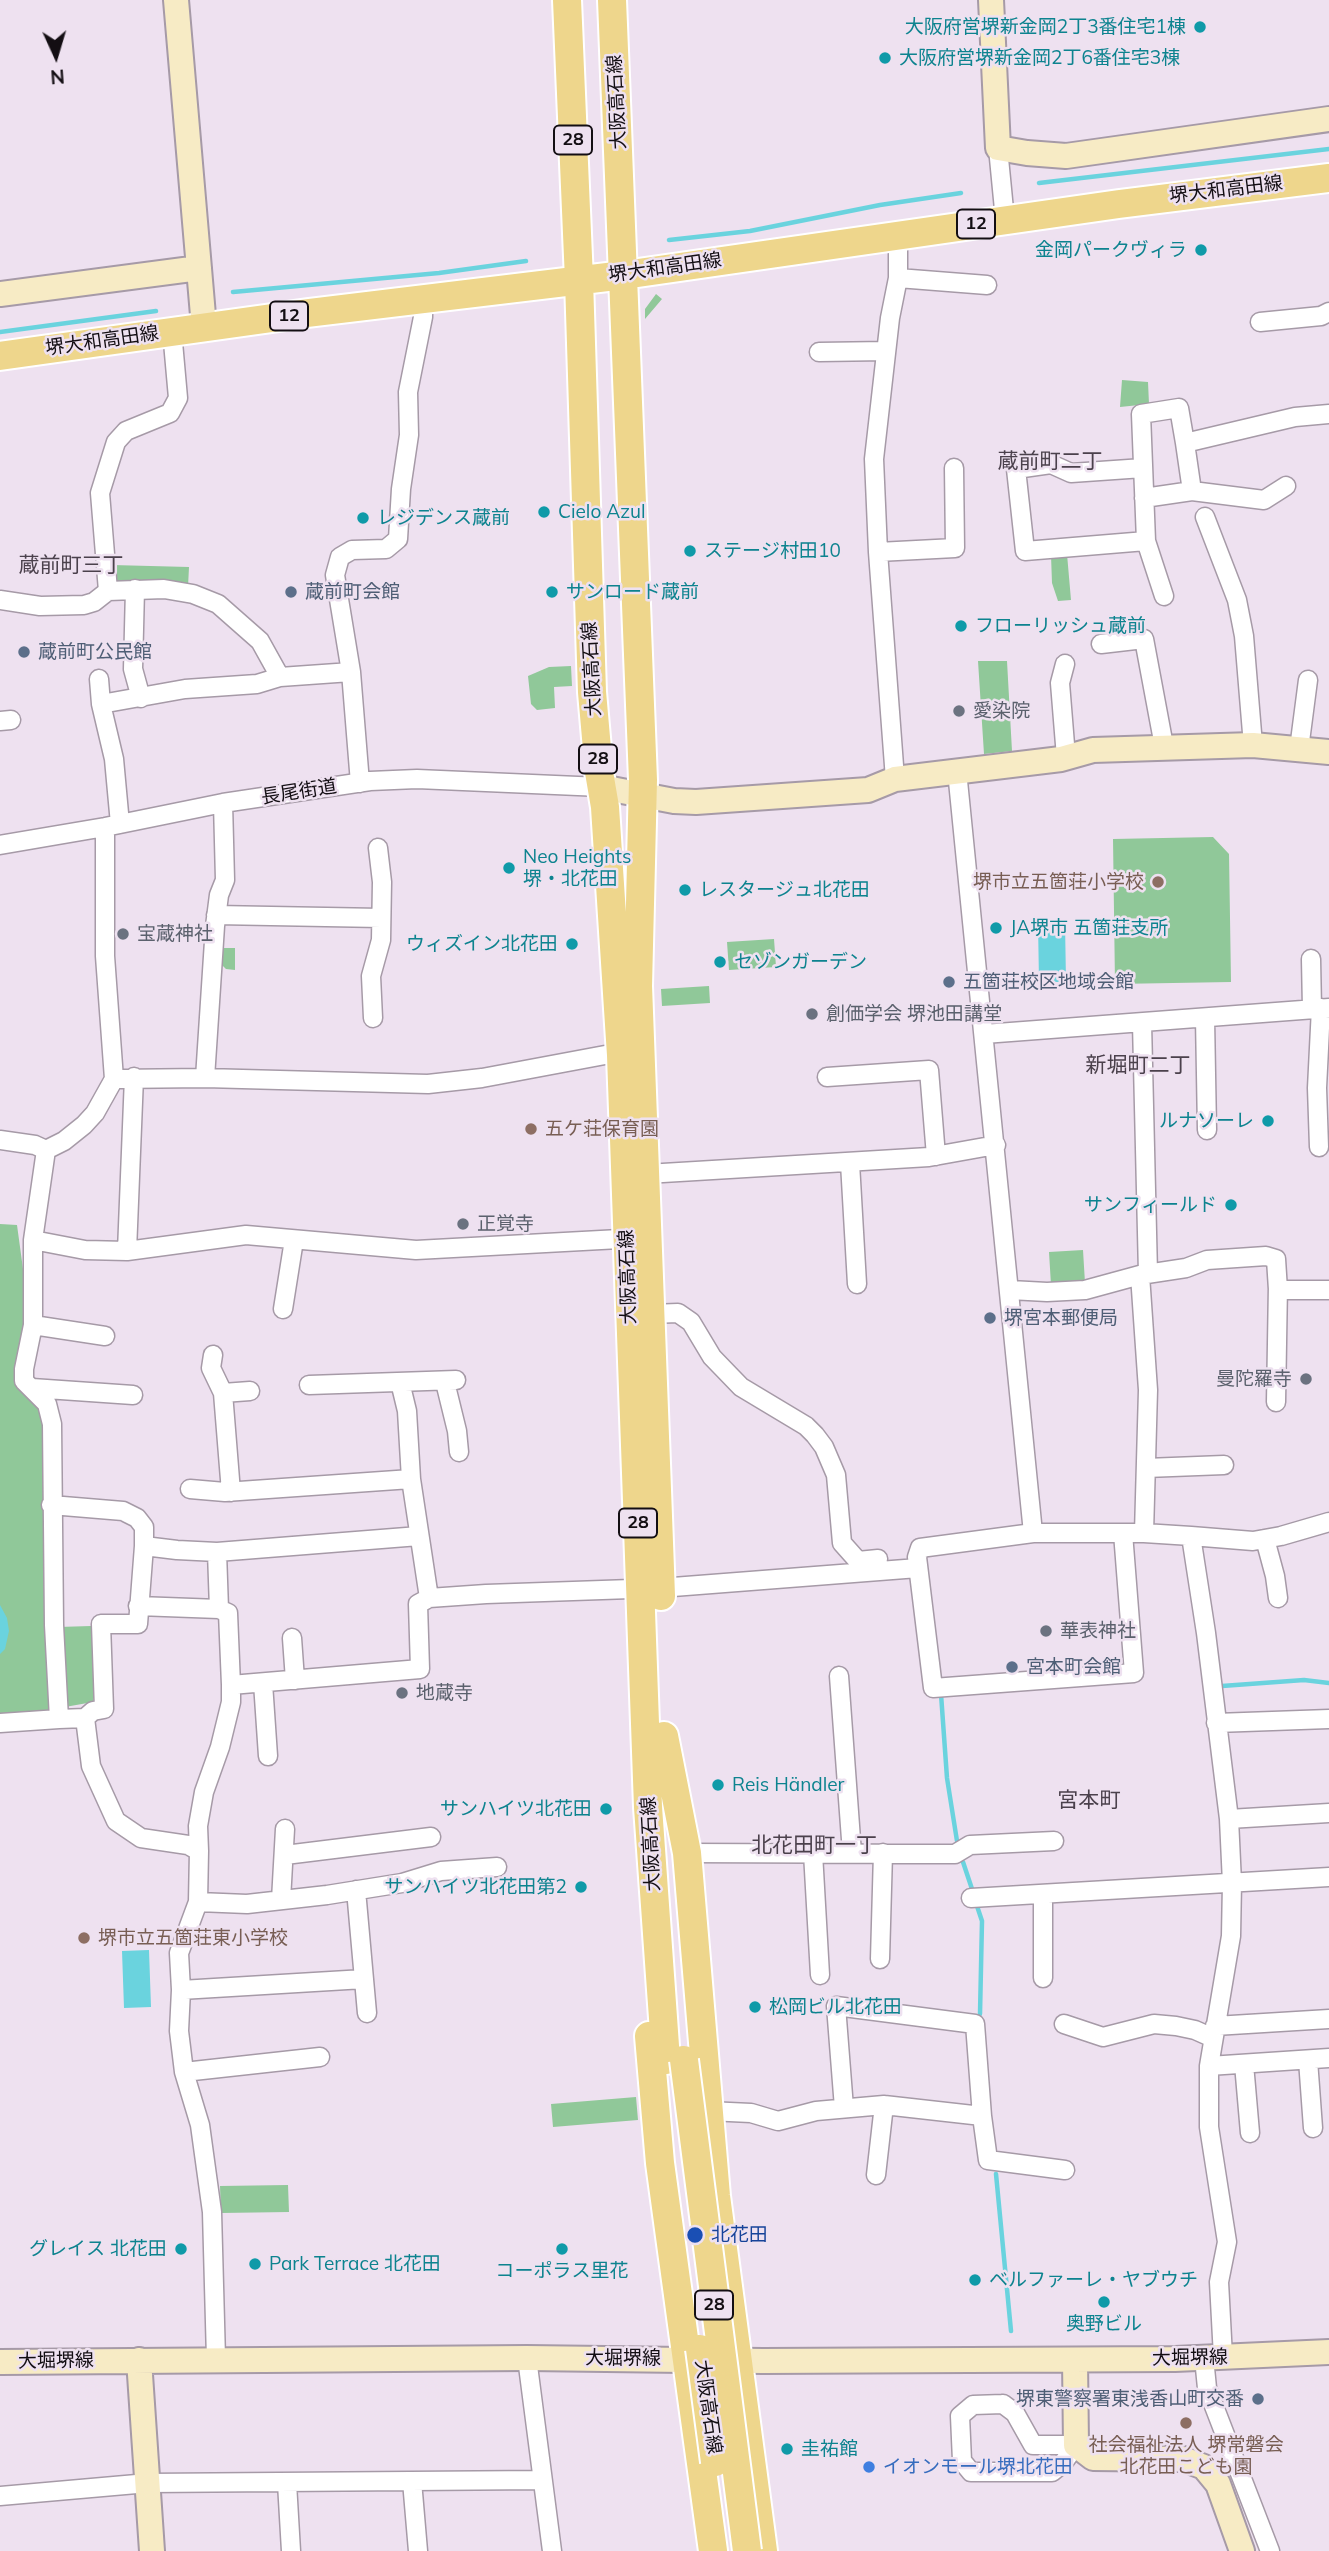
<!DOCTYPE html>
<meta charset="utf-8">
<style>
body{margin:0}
#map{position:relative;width:1329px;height:2551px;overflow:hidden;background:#eee1f0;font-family:Mulish,sans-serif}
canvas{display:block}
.north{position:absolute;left:21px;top:21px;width:70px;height:70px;-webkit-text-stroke:5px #eee1f0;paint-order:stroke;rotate:176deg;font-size:19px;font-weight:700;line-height:28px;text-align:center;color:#130e13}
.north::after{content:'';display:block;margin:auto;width:24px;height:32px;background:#130e13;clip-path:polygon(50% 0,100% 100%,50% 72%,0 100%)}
</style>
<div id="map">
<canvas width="1329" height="2551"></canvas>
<div class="north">N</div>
</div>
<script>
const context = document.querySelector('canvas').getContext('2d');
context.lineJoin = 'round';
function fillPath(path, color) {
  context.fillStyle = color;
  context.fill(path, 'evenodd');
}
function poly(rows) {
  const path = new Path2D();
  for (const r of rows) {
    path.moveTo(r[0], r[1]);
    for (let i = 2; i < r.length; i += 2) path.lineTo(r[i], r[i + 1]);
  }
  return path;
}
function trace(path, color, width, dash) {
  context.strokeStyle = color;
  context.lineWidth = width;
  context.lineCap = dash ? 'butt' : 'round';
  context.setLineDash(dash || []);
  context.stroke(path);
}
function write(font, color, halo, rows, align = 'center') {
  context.font = font + ' Mulish,"Noto Sans JP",sans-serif';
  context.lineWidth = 5;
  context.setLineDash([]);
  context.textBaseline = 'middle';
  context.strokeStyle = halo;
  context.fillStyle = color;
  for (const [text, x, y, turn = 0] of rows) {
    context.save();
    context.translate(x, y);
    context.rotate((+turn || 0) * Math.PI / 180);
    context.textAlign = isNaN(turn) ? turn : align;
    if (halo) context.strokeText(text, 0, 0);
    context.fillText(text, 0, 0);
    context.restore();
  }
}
const green = poly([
 [656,294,662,299,645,319,645,309],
 [1122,380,1148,382,1149,404,1120,407],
 [1067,554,1071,600,1058,601,1052,583,1051,555],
 [112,565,189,567,188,587,153,581,113,582],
 [978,661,1007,661,1012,751,984,754],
 [571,666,572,686,554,687,555,708,537,710,531,704,528,676,549,667],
 [1213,837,1229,854,1231,982,1115,984,1113,839],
 [774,939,776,967,729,970,727,942],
 [220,948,235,948,235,970,226,969,220,963],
 [709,986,710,1003,662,1006,661,989],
 [0,1224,17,1225,26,1291,25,1324,17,1376,40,1405,45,1419,54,1713,0,1714],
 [1083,1250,1085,1283,1051,1285,1049,1252],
 [91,1626,95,1628,97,1683,93,1702,65,1707,58,1627],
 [636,2097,638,2120,553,2127,551,2104],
 [288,2185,289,2212,221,2213,220,2186]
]);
const water = poly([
 [1065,922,1066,982,1039,982,1038,923],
 [0,1605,7,1618,9,1631,5,1649,0,1654],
 [149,1950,151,2007,124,2008,122,1951]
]);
const stream = poly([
 [1039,183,1329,149],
 [669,240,750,231,880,205,961,193],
 [233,292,439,273,526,261],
 [0,332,156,311],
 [1222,1686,1304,1680,1329,1683],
 [941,1694,947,1778,957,1841],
 [963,1862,972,1889],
 [977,1906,982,1921,980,2014],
 [996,2174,1011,2331]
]);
const street = poly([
 [998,148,1005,220],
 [898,278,987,285],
 [1260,322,1321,316,1329,312],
 [819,352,886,351],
 [1143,468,1071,473,1051,464,1016,469,1025,551,1146,541],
 [1192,491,1185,443,1295,417,1329,414],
 [1144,498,1192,491,1264,500,1286,486],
 [1205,517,1237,600,1244,636,1253,745],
 [878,552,955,548,954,468],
 [135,589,133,669,141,698],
 [108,591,164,589,193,594,218,604,260,641,280,677],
 [1164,596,1146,541,1141,414,1179,408,1185,443],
 [0,600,40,606,84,605,94,602,108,591,100,493,116,442,126,431,170,413,178,398,172,331],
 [1101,644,1144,639,1164,746],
 [1065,664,1060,683,1066,757],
 [99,679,101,704,114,759,120,824],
 [101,704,185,689,257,684,280,677,351,672],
 [0,721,11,720],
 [1299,749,1308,680],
 [957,771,1033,1533,1144,1533,1191,1536,1206,1633,1229,1819,1232,1883,1231,1936,1209,2066,1209,2127,1227,2242,1219,2282,1223,2357],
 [895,779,878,552,874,459,890,318,898,278,898,235],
 [360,783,351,672,335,575,340,557,352,550,386,549,398,539,401,489,409,435,408,392,423,317,423,300],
 [105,827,105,956,114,1079],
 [0,845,105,827,223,803,370,781,417,779,601,787],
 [216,915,381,918],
 [1311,959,1312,1009],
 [373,1018,371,976,381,940,382,882,378,848],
 [1205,1018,1207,1130],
 [1142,1023,1148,1274],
 [984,1034,1329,1008],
 [827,1077,929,1070,936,1156],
 [205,1078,428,1084,482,1078,605,1055,621,1055],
 [0,1140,35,1145,46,1150],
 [1319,1147,1317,1088,1321,1008],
 [850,1163,857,1284],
 [646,1174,929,1157,996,1145],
 [33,1240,85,1250,127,1251,246,1235,416,1250,638,1238],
 [127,1251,134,1077],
 [1140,1275,1148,1390,1144,1533],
 [1010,1290,1047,1292,1085,1290,1140,1275,1186,1268,1207,1260,1266,1256,1276,1259,1278,1290,1329,1290],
 [283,1309,294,1240],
 [651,1314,678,1313,691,1322,712,1357,741,1387,806,1426,815,1435,824,1447,836,1475,842,1543,858,1561,878,1559],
 [33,1325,105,1336],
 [213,1355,211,1368,223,1393,231,1492],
 [400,1382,407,1411,411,1479],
 [445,1382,457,1431,459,1452],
 [309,1385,456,1380],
 [32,1388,133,1395],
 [223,1393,250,1391],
 [1276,1402,1278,1284],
 [1146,1468,1224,1465],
 [190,1489,225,1492,411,1479,429,1598],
 [51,1505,123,1511,137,1518,144,1527,144,1546,177,1550,217,1552,419,1536],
 [1033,1533,920,1548,917,1557,933,1688,1134,1673,1123,1533],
 [1191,1536,1253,1541,1281,1536,1329,1522],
 [1265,1539,1275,1576,1278,1598],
 [217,1552,219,1609],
 [138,1606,219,1609,228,1613,231,1685],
 [292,1638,295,1680],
 [839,1676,852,1853],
 [263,1683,268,1756],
 [85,1718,93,1711,104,1709,101,1624,138,1624,144,1546],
 [0,1723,59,1719],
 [1216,1723,1329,1719],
 [1229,1819,1329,1813],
 [199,1851,198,1826,204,1792,220,1747,231,1702,231,1685,420,1669,418,1604,429,1598,486,1594,660,1588,918,1568],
 [687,1853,946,1854,955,1854,970,1845,1054,1841],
 [813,1853,820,1975],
 [285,1855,431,1837],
 [356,1890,367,2013],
 [1043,1895,1043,1978],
 [971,1898,1329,1877],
 [281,1900,285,1829],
 [198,1902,247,1904,327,1895,402,1883,441,1871,497,1867],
 [880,1959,883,1853],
 [181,1990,364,1979],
 [1064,2024,1103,2037,1154,2024,1176,2026,1195,2030,1213,2038],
 [1215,2026,1329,2019],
 [1308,2060,1313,2128],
 [1244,2064,1250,2133],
 [1209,2066,1329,2058],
 [184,2072,320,2057],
 [708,2111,751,2113,778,2121,816,2111,884,2105,982,2116,975,2024,836,2006,844,2108],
 [982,2116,988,2160,1065,2170],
 [876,2175,884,2105],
 [527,2358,552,2551],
 [1204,2358,1207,2388,1270,2551],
 [216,2359,212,2212,200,2125,184,2072,179,2031,181,1990,179,1953,198,1902,199,1851,188,1845,141,1838,116,1821,91,1766,85,1718,59,1719,54,1625,52,1424,47,1404,24,1381,24,1369,33,1325,33,1240,46,1150,64,1141,84,1125,95,1113,114,1079,205,1078,215,926,219,895,225,880,223,803],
 [1003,2404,1015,2413,1033,2445,1076,2445,1063,2463,1052,2472,971,2472,962,2461,960,2416,973,2405,1003,2404],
 [412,2481,418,2551],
 [287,2483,291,2551],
 [0,2496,148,2483,542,2480]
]);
const secondary = poly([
 [176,0,204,327],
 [991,0,998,148,1027,153,1066,156,1329,119],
 [0,294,199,268],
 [601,787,674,801,696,802,868,790,895,779,1061,759,1093,750,1253,745,1329,752],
 [139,2360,152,2551],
 [1075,2360,1076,2445,1093,2458,1183,2459,1204,2467,1218,2484,1242,2551],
 [0,2362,527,2358,763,2361,1175,2359,1329,2352]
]);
const primary = poly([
 [567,0,579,280,592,692,599,772,605,807,621,1055,648,1807,666,2060],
 [612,0,643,780,638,986,661,1596],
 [0,356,308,313,624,275,1119,204,1329,178],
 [664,1736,687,1853,716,2196,763,2551],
 [649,2036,660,2163,713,2551]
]);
const primaryBridge = poly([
 [684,2060,747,2551],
 [700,2349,715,2462]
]);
const markers = [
 [1200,27,7,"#0f9aa8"],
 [885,58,7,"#0f9aa8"],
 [1201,250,7,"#0f9aa8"],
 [544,512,7,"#0f9aa8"],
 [363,518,7,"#0f9aa8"],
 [690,551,7,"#0f9aa8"],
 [291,592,7,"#5c6f8a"],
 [552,592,7,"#0f9aa8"],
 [961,626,7,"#0f9aa8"],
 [24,652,7,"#5c6f8a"],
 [959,711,7,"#6b7280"],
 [509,868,7,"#0f9aa8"],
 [1158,882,7,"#8d6e63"],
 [685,890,7,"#0f9aa8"],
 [996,928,7,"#0f9aa8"],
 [123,934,7,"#6b7280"],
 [572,944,7,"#0f9aa8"],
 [720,962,7,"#0f9aa8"],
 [949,982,7,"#5c6f8a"],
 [812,1014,7,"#6b7280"],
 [1268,1121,7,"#0f9aa8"],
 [531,1129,7,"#8d6e63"],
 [1231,1205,7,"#0f9aa8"],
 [463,1224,7,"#6b7280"],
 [990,1318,7,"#5c6f8a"],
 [1306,1379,7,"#6b7280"],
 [1046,1631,7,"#6b7280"],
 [1012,1667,7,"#5c6f8a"],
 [402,1693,7,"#6b7280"],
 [718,1785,7,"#0f9aa8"],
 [606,1809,7,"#0f9aa8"],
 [581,1887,7,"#0f9aa8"],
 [84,1938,7,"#8d6e63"],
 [755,2007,7,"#0f9aa8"],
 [695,2235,9,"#1a4fb4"],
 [181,2249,7,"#0f9aa8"],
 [562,2249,7,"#0f9aa8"],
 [255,2264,7,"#0f9aa8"],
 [975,2280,7,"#0f9aa8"],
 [1104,2302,7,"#0f9aa8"],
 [1258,2399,7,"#5c6f8a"],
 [1186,2423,7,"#8d6e63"],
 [787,2449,7,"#0f9aa8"],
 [869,2467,7,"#3f7fe0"]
];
const shields = [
 [573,140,38],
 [976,224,38],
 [289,316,38],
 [598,759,38],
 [638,1523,38],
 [714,2305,38]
];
const shieldNames = [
 ["28",573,140],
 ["12",976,224],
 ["12",289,316],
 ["28",598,759],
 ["28",638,1523],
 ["28",714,2305]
];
const cultureNames = [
 ["大阪府営堺新金岡2丁3番住宅1棟",1186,27,"right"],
 ["大阪府営堺新金岡2丁6番住宅3棟",899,58],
 ["金岡パークヴィラ",1187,250,"right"],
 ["Cielo Azul",558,512],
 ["レジデンス蔵前",377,518],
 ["ステージ村田10",704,551],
 ["サンロード蔵前",566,592],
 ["フローリッシュ蔵前",975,626],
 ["Neo Heights",523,857],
 ["堺・北花田",523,879],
 ["レスタージュ北花田",699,890],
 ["JA堺市 五箇荘支所",1010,928],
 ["ウィズイン北花田",558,944,"right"],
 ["セゾンガーデン",734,962],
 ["ルナソーレ",1254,1121,"right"],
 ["サンフィールド",1217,1205,"right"],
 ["Reis Händler",732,1785],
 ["サンハイツ北花田",592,1809,"right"],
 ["サンハイツ北花田第2",567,1887,"right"],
 ["松岡ビル北花田",769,2007],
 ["グレイス 北花田",167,2249,"right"],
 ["Park Terrace 北花田",269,2264],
 ["コーポラス里花",562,2271,"center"],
 ["ベルファーレ・ヤブウチ",989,2280],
 ["奥野ビル",1104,2324,"center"],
 ["圭祐館",801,2449]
];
const streetNames = [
 ["大阪高石線",617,102,-93],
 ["堺大和高田線",1226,190,-7],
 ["堺大和高田線",665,268,-8],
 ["堺大和高田線",102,341,-8],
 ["大阪高石線",592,669,-93],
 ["長尾街道",299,792,-9],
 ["大阪高石線",628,1277,-92],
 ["大阪高石線",651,1844,-93],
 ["大堀堺線",623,2358],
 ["大堀堺線",1190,2358,-1],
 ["大堀堺線",56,2361,-1],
 ["大阪高石線",708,2407,82]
];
const serviceNames = [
 ["蔵前町会館",305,592],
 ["蔵前町公民館",38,652],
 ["五箇荘校区地域会館",963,982],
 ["堺宮本郵便局",1004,1318],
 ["宮本町会館",1026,1667],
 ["堺東警察署東浅香山町交番",1244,2399,"right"]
];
const worshipNames = [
 ["愛染院",973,711],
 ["宝蔵神社",137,934],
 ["創価学会 堺池田講堂",826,1014],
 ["正覚寺",477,1224],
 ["曼陀羅寺",1292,1379,"right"],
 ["華表神社",1060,1631],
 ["地蔵寺",416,1693]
];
const educationNames = [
 ["堺市立五箇荘小学校",1144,882,"right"],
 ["五ケ荘保育園",545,1129],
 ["堺市立五箇荘東小学校",98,1938],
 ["社会福祉法人 堺常磐会",1186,2445,"center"],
 ["北花田こども園",1186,2467,"center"]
];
const transitNames = [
 ["北花田",711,2235]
];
const shopNames = [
 ["イオンモール堺北花田",883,2467]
];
const neighbourhoodNames = [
 ["蔵前町二丁",1050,462],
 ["蔵前町三丁",71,566],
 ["新堀町二丁",1138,1066],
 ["宮本町",1089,1801],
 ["北花田町一丁",814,1846]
];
fillPath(green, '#90c899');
fillPath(water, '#6ad3de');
trace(stream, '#6ad3de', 4.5);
trace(street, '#a69aa7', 21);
trace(secondary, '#a69aa7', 28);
trace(primary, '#fff', 32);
trace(street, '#fff', 18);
trace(secondary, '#f7ebc5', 24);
trace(primary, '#eed68c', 28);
trace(primaryBridge, '#fff', 32, []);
trace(primaryBridge, '#eed68c', 28);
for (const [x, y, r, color] of markers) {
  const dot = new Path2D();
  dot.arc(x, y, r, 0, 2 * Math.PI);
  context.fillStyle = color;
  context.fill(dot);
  trace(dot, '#eee1f0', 2.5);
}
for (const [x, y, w] of shields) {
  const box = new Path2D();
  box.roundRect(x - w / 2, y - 14.5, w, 29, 5);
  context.fillStyle = '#eee1f0';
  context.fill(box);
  trace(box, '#130e13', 2);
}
write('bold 18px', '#130e13', null, shieldNames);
write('19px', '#0d838f', '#eee1f0', cultureNames, 'left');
write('19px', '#130e13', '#eee1f0', streetNames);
write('19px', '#4e5e75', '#eee1f0', serviceNames, 'left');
write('19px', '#5b616d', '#eee1f0', worshipNames, 'left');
write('19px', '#785e54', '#eee1f0', educationNames, 'left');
write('19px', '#164399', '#eee1f0', transitNames, 'left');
write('19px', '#366cbe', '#eee1f0', shopNames, 'left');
write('21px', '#4b414c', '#eee1f0', neighbourhoodNames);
</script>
